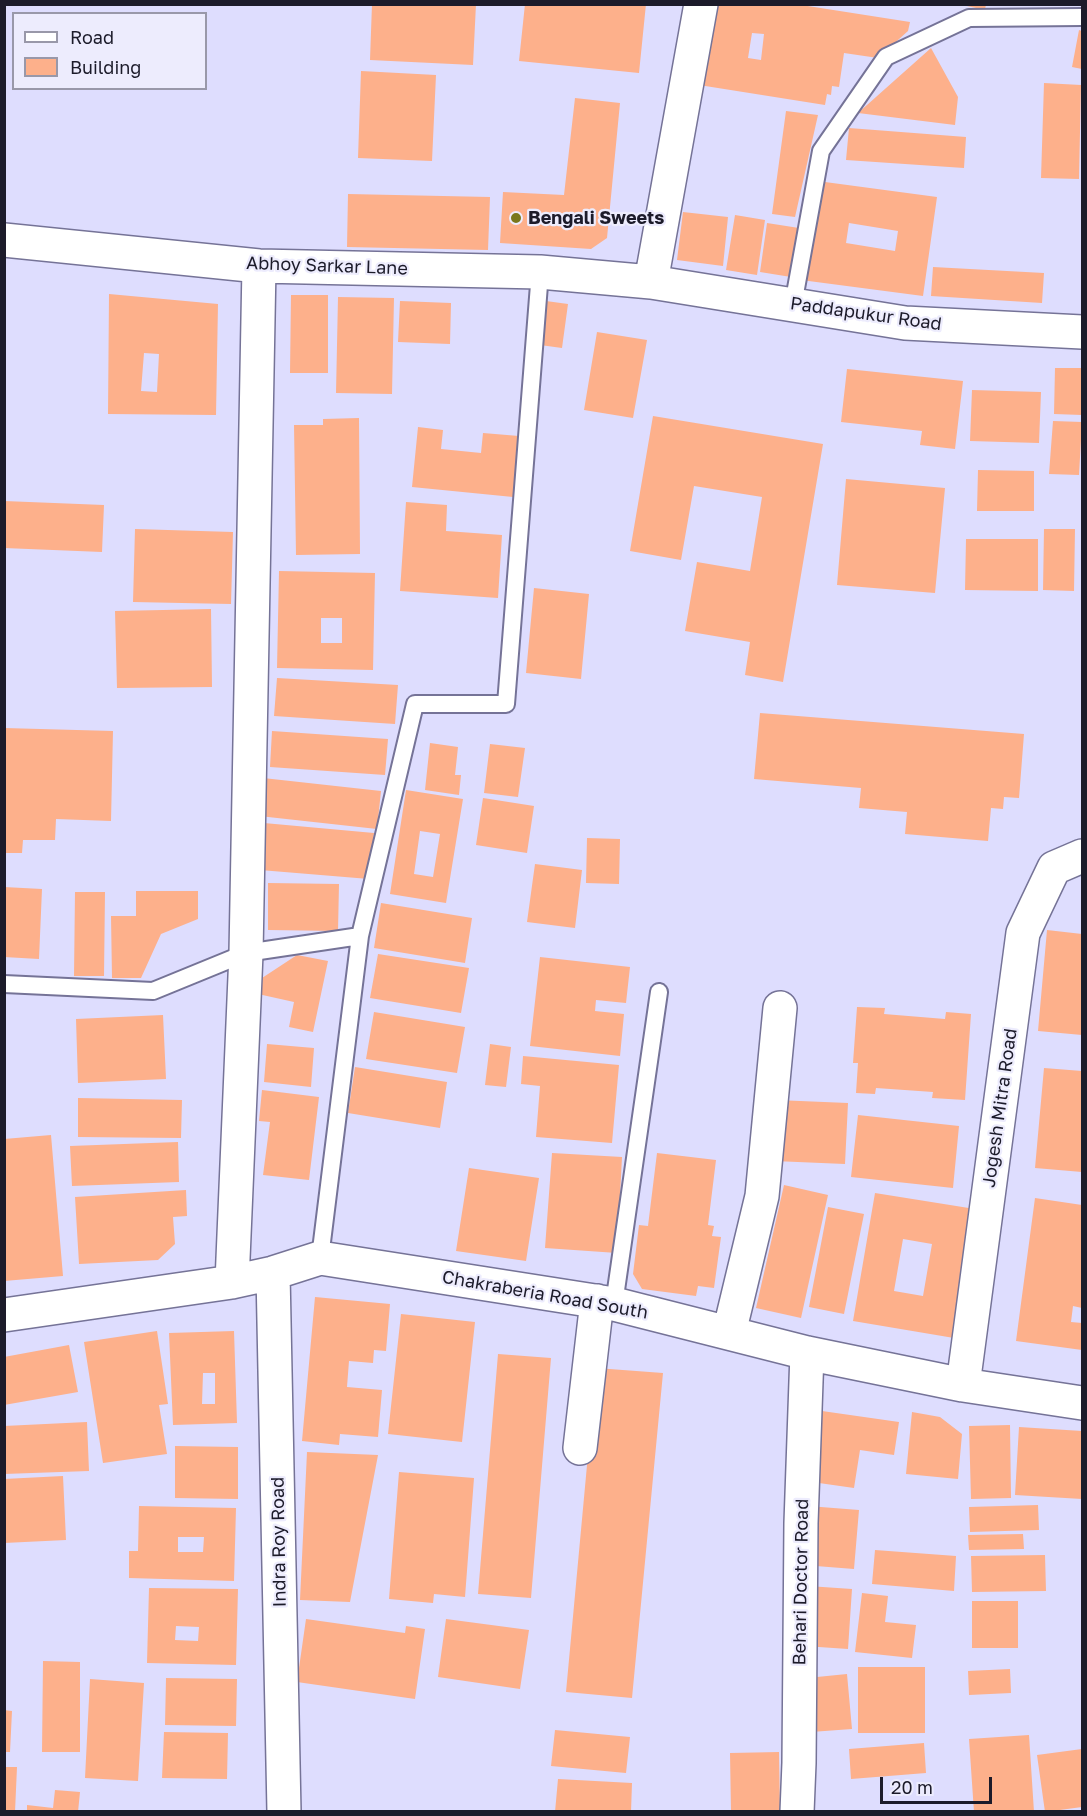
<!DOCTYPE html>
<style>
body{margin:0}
#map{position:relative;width:1087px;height:1816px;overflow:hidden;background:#deddfe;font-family:"Golos Text",sans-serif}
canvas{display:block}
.frame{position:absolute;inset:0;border:6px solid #1c1b2a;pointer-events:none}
.legend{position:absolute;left:12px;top:12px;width:195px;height:78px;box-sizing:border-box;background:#edecfd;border:2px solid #9998a9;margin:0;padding:8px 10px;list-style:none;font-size:18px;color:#1c1b2a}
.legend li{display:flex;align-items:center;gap:12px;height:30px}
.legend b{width:30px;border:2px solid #9998a9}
.scale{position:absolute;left:880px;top:1777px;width:112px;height:27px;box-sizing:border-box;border:3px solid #1c1b2a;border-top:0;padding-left:8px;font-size:18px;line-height:21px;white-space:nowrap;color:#1c1b2a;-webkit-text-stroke:4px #edecfd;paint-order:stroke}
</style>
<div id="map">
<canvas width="1087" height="1816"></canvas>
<div class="frame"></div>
<ul class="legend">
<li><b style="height:8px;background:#fff"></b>Road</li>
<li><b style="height:16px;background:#fdb08b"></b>Building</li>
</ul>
<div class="scale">20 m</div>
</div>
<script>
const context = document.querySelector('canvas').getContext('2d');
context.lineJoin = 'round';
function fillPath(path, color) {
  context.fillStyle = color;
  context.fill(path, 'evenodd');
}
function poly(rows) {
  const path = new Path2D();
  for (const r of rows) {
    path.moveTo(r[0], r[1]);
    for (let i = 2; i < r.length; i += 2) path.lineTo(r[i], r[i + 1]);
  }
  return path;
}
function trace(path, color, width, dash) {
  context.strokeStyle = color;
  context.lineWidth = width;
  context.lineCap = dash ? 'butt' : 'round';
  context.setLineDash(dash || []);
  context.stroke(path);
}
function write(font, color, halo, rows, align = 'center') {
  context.font = font + ' "Golos Text",sans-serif';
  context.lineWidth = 4.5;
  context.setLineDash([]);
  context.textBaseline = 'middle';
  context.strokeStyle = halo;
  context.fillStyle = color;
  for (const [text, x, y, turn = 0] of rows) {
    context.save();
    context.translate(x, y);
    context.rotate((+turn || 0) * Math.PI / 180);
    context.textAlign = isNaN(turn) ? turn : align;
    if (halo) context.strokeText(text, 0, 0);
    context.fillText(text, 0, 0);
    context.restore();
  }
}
const building = poly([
 [372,4,476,4,473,65,370,60],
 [525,4,646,4,639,73,519,61],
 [711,4,795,4,910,22,908,31,878,58,844,53,839,87,832,86,831,95,827,94,825,105,699,85],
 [752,33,764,34,761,60,748,58],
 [958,4,986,4,985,10],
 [1079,30,1082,31,1082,69,1072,67],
 [931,48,958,97,955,125,858,113],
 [361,71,436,75,432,161,358,158],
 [1044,83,1081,85,1079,179,1041,178],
 [575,98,620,103,607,238,591,249,500,243,503,192,564,195],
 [786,111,818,115,795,217,772,214],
 [849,128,966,137,964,168,846,160],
 [825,182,937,197,923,296,801,280],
 [849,223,898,231,895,251,846,243],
 [348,194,490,197,488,250,347,247],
 [683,212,728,217,723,266,677,260],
 [735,215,765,220,757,275,726,270],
 [767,223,799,228,791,277,760,272],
 [933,267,1044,273,1042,303,931,296],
 [109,294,218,304,216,415,108,414],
 [144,353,159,354,157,392,141,391],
 [291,295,328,295,328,373,290,373],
 [338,297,394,298,392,394,336,393],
 [400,301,451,303,450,344,398,342],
 [546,301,568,304,562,348,540,345],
 [597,332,647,340,633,418,584,410],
 [1055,368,1082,368,1082,415,1054,414],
 [847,369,963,381,955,449,920,445,922,431,841,422],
 [972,390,1041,392,1039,443,970,441],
 [653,416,823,444,783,682,745,675,750,642,685,631,697,562,750,571,762,497,694,486,681,560,630,551],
 [359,418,360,554,296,555,294,425,323,425,323,419],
 [1053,421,1082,422,1079,475,1049,474],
 [418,427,443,430,441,449,481,453,483,433,519,436,513,497,412,487],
 [978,470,1034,471,1034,511,977,511],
 [846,479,945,488,935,593,837,585],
 [4,501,104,505,102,552,4,548],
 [406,502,447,505,446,531,502,535,498,598,400,591],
 [135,529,233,532,231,604,133,602],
 [1044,529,1075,529,1074,591,1043,590],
 [966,539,1038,539,1038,591,965,590],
 [279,571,375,573,373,670,277,668],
 [321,618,342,618,342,643,321,643],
 [534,588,589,594,581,679,526,673],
 [211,609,212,687,117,688,115,611],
 [277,678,398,685,395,724,274,716],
 [760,713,1024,734,1019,798,1004,797,1003,809,991,808,988,841,905,834,907,812,859,808,861,788,754,779],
 [4,728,113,731,111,821,56,819,55,840,23,840,22,853,4,853],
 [272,731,388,739,385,775,270,767],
 [430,743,458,747,455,775,461,775,459,795,425,790],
 [490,744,525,748,518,797,484,793],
 [263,778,381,791,377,829,259,816],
 [406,790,463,799,446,903,390,894],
 [420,831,440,834,433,877,414,874],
 [483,798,534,806,527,853,476,845],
 [264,823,374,833,369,879,260,870],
 [587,838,620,839,619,884,586,883],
 [535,864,582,870,575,928,527,922],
 [268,883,339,884,338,931,268,930],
 [4,887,42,889,39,959,4,957],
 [136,891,198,891,198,919,161,934,141,978,112,978,111,916,136,916],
 [75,892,105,892,104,976,74,976],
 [381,903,472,918,465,963,374,948],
 [1047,930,1082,934,1082,1035,1038,1031],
 [378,954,469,968,461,1013,370,998],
 [297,955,328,961,313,1032,289,1027,294,1002,258,994,262,978],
 [540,957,630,967,626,1003,596,1000,595,1011,624,1014,620,1056,530,1046],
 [857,1007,885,1008,884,1014,945,1019,946,1012,971,1014,965,1100,932,1098,933,1092,876,1088,875,1094,856,1093,858,1063,853,1063],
 [374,1012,465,1027,457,1073,366,1059],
 [163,1015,166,1079,78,1083,76,1019],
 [267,1044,314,1048,311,1087,264,1082],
 [490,1044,511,1047,506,1087,485,1085],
 [523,1056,619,1065,612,1143,536,1137,540,1086,521,1084],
 [355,1067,447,1082,440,1128,348,1113],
 [1044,1068,1082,1071,1082,1172,1035,1168],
 [262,1090,319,1097,309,1180,263,1175,270,1122,259,1121],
 [78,1098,182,1100,181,1138,78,1137],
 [776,1100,848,1103,845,1164,774,1161],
 [858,1115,959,1126,953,1188,851,1177],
 [51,1135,63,1276,4,1281,4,1139],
 [178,1142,179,1182,72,1186,70,1146],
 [552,1153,622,1157,617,1253,545,1248],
 [657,1153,716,1160,708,1225,714,1226,712,1236,721,1237,714,1288,698,1286,696,1296,642,1289,633,1274,639,1225,648,1226],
 [469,1168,539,1178,526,1261,456,1251],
 [784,1185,828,1195,801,1318,756,1308],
 [186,1190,187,1216,173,1217,175,1244,158,1260,79,1264,75,1197],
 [875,1193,975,1209,954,1338,853,1321],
 [903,1239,932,1244,923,1296,894,1291],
 [1035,1198,1082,1205,1082,1308,1073,1306,1071,1322,1082,1323,1082,1350,1016,1341],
 [828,1207,864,1214,844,1314,809,1307],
 [315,1297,390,1304,386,1351,374,1350,373,1363,349,1361,347,1387,382,1390,378,1437,340,1434,339,1445,302,1441],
 [401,1314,475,1322,462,1442,388,1434],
 [157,1331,168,1404,159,1405,167,1454,103,1463,84,1342],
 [234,1331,237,1423,173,1425,169,1333],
 [203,1373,215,1373,215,1404,202,1404],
 [69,1345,78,1392,4,1405,4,1357],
 [498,1354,551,1358,531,1598,478,1594],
 [596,1368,663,1373,632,1698,566,1692],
 [822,1411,899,1422,894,1455,860,1450,854,1488,812,1482],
 [912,1412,940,1417,962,1434,958,1479,906,1474],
 [87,1422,89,1471,4,1474,4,1426],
 [1010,1425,1011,1498,971,1499,969,1426],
 [1019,1427,1082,1431,1082,1499,1015,1495],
 [175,1446,238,1447,238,1499,175,1498],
 [307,1452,378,1455,350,1602,300,1600],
 [399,1472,474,1478,465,1597,434,1594,433,1603,389,1599],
 [63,1476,66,1540,4,1543,4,1479],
 [1038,1505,1039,1530,970,1532,969,1507],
 [139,1506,236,1508,234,1581,129,1578,129,1551,138,1551],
 [178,1537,204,1537,203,1552,178,1552],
 [808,1506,859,1510,854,1569,803,1565],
 [1023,1534,1024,1549,969,1550,968,1535],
 [875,1550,956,1556,954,1591,872,1584],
 [1045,1555,1046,1591,972,1592,971,1556],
 [808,1586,852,1589,848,1649,804,1646],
 [149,1588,238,1589,236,1665,147,1663],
 [176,1626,199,1627,198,1641,175,1640],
 [862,1593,888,1596,885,1622,916,1625,912,1658,855,1652],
 [972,1601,1018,1601,1018,1648,972,1648],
 [306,1619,405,1633,406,1626,425,1629,415,1699,297,1682],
 [446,1619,529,1630,520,1689,438,1677],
 [43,1661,80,1662,80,1752,42,1752],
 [858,1667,925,1667,925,1733,858,1733],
 [1010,1669,1011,1693,969,1695,968,1671],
 [847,1674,852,1729,811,1732,807,1678],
 [166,1678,237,1679,236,1726,165,1725],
 [90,1679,144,1683,138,1781,85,1778],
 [4,1710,12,1711,10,1752,4,1752],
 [555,1730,630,1737,626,1773,551,1766],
 [164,1732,228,1733,227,1779,162,1778],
 [1029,1735,1034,1812,974,1812,969,1739],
 [924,1743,926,1773,851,1779,849,1749],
 [1082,1749,1082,1807,1045,1812,1037,1755],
 [779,1752,780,1812,731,1812,730,1753],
 [4,1767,17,1767,15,1812,4,1812],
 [558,1779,632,1783,631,1812,555,1812],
 [55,1790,80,1792,78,1812,27,1812,27,1805,53,1808]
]);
const lane = poly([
 [793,305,821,151,886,57,969,18,1082,17],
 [4,984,153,991,246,953,360,936],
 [320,1258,360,936,415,704,506,704,540,272],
 [614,1304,659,992]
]);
const street = poly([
 [4,240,259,266,540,272,651,282,905,323,1082,332],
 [651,282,701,4],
 [273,1273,284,1812],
 [232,1282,246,953,259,266],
 [4,1315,232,1282,273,1273,320,1258,614,1304,807,1353,963,1385,1082,1403],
 [729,1333,762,1196,780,1008],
 [963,1385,1023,933,1054,868,1082,856],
 [580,1448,597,1301],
 [797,1812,799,1763,801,1523,807,1353]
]);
const markers = [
 [516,218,6,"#7a771c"]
];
const poiNames = [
 ["Bengali Sweets",528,218]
];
const streetNames = [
 ["Abhoy Sarkar Lane",327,266,2],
 ["Paddapukur Road",866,314,8],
 ["Jogesh Mitra Road",1000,1108,-82],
 ["Chakraberia Road South",545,1295,10],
 ["Indra Roy Road",279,1542,-91],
 ["Behari Doctor Road",801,1582,-89]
];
fillPath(building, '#fdb08b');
trace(lane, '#757397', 20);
trace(street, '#757397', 36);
trace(lane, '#fff', 16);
trace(street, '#fff', 33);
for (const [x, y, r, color] of markers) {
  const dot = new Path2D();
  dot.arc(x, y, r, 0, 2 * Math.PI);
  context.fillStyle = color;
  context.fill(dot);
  trace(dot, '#edecfd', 2);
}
write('bold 18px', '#1c1b2a', '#edecfd', poiNames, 'left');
write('18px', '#1c1b2a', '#edecfd', streetNames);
</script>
